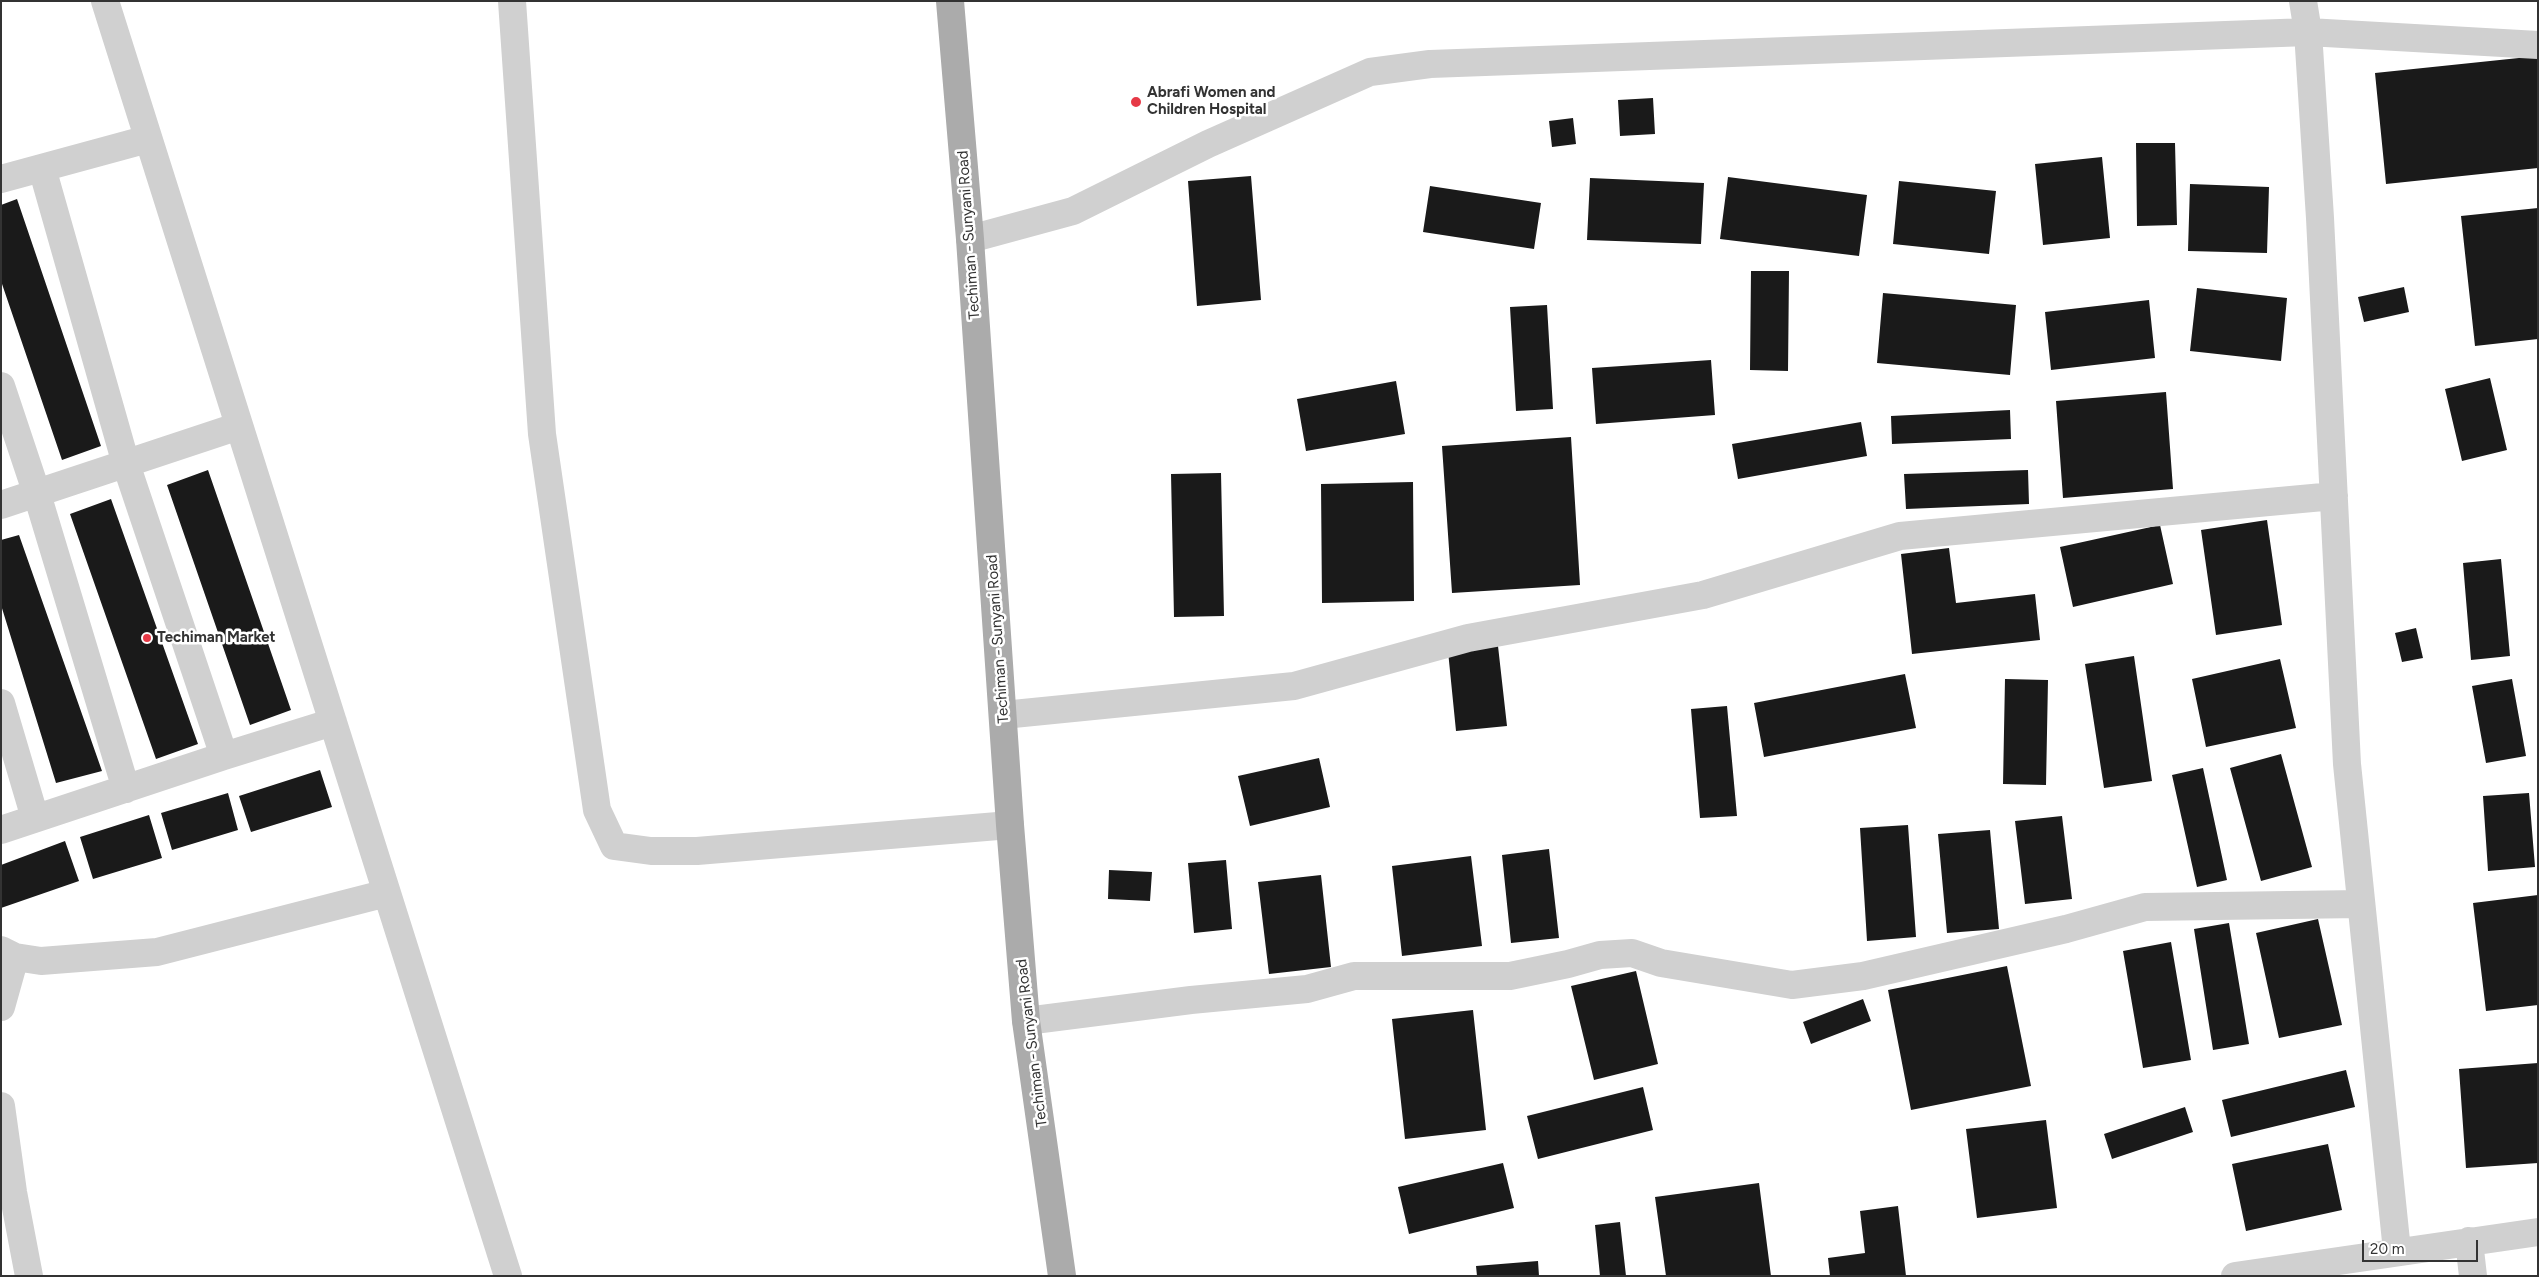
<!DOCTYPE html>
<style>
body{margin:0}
#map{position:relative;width:2539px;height:1277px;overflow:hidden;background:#fff;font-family:Figtree,sans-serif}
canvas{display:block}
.frame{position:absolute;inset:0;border:2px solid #333;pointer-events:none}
.scale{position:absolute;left:2362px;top:1240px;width:116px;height:22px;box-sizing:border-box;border:2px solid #333;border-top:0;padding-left:6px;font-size:15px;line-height:18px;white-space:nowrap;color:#333;-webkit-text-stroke:4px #fff;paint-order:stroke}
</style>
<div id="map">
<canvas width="2539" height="1277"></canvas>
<div class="frame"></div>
<div class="scale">20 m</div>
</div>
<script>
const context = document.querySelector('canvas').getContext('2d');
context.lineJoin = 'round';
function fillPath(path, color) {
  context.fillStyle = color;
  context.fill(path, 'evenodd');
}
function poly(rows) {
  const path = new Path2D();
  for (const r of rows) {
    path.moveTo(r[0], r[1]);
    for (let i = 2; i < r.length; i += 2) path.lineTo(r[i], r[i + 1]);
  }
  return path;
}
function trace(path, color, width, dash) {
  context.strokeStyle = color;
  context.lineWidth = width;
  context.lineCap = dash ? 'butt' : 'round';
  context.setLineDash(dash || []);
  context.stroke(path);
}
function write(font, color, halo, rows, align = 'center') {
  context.font = font + ' Figtree,sans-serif';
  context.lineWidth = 5;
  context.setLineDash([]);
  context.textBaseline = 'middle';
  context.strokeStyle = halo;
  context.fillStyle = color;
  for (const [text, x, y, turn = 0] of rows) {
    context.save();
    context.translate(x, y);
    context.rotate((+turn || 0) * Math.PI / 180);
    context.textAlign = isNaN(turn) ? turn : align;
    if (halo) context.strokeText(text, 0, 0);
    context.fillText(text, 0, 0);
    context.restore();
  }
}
const building = poly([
 [2538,56,2538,168,2386,184,2375,73],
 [1653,98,1655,134,1620,136,1618,100],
 [1573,118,1576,144,1552,147,1549,121],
 [2136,143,2175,143,2177,225,2137,226],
 [2102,157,2110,238,2043,245,2035,164],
 [1251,176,1261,300,1197,306,1188,181],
 [1728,177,1867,195,1859,256,1720,239],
 [1590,178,1704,183,1701,244,1587,240],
 [1899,181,1996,191,1989,254,1893,244],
 [2190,184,2269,187,2267,253,2188,251],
 [1430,186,1541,203,1534,249,1423,232],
 [17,199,101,446,62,460,1,281,1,205],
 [2538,208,2538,339,2475,346,2461,216],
 [1751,271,1789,271,1788,371,1750,370],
 [2404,287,2409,312,2364,322,2358,297],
 [2197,288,2287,298,2281,361,2190,351],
 [1883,293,2016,305,2010,375,1877,363],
 [2149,300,2155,358,2051,370,2045,312],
 [1547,305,1553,409,1516,411,1510,307],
 [1711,360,1715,415,1596,424,1592,368],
 [2490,378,2507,450,2462,461,2445,389],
 [1396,381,1405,434,1306,451,1297,399],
 [2166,392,2173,489,2063,498,2056,401],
 [2010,410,2011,439,1892,444,1891,416],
 [1861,422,1867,456,1738,479,1732,444],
 [1571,437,1580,585,1452,593,1442,446],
 [208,470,291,710,250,725,167,485],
 [2028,470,2029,504,1906,509,1904,474],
 [1221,473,1224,616,1174,617,1171,474],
 [1413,482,1414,601,1322,603,1321,484],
 [111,499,198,744,156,759,70,514],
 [2267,520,2282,625,2216,635,2201,530],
 [2160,525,2173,584,2073,607,2060,547],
 [19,535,102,771,56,783,1,605,1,540],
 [1949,548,1956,603,2035,594,2040,640,1912,654,1901,554],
 [2501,559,2510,656,2471,660,2463,563],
 [2416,628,2423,658,2402,662,2395,633],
 [1498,646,1507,726,1456,731,1448,651],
 [2134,656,2152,781,2104,788,2085,664],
 [2280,659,2296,728,2206,747,2192,679],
 [1905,674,1916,728,1764,757,1754,703],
 [2005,679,2048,680,2046,785,2003,784],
 [2512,679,2526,756,2486,763,2472,686],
 [1727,706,1737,816,1700,818,1691,709],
 [2281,754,2312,867,2261,881,2230,768],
 [1319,758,1330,807,1250,826,1238,776],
 [2203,768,2227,880,2197,887,2172,775],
 [320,770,332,807,251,832,239,796],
 [228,793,238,830,172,850,161,813],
 [2529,793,2535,867,2488,871,2483,796],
 [149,815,162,858,93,879,80,837],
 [2062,816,2072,899,2025,904,2015,821],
 [1908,825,1916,937,1867,941,1860,828],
 [1990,830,1999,929,1947,933,1938,834],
 [65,841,79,881,1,908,1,865],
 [1549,849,1559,938,1511,943,1502,855],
 [1471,856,1482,946,1402,956,1392,866],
 [1226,860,1232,929,1194,933,1188,863],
 [1109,870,1152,872,1150,901,1108,899],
 [1321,875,1331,967,1269,974,1258,882],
 [2538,895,2538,1005,2486,1011,2473,903],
 [2318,919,2342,1025,2279,1038,2256,933],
 [2229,923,2249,1044,2213,1050,2194,929],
 [2171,942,2191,1060,2143,1068,2123,951],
 [2007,966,2031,1086,1911,1110,1888,990],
 [1636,971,1658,1064,1594,1080,1571,986],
 [1863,999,1871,1021,1811,1044,1803,1022],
 [1473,1010,1486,1130,1405,1139,1392,1019],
 [2538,1063,2538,1163,2466,1168,2459,1069],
 [2346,1070,2355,1107,2231,1137,2222,1100],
 [1643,1087,1653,1130,1538,1159,1527,1116],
 [2185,1107,2193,1132,2112,1159,2104,1134],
 [2046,1120,2057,1208,1977,1218,1966,1129],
 [2328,1144,2342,1210,2246,1231,2232,1164],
 [1503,1163,1514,1208,1409,1234,1398,1187],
 [1759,1183,1771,1276,1666,1276,1655,1197],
 [1898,1206,1906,1276,1830,1276,1828,1258,1865,1253,1860,1211],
 [1620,1222,1626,1276,1600,1276,1595,1225],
 [1538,1261,1539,1276,1477,1276,1476,1266]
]);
const minor = poly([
 [105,1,508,1276],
 [512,1,542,434,597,810,614,846,651,851,697,851,1010,825],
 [2303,1,2308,32,2320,218,2347,764,2397,1251],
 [42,168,126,464,224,756],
 [1,179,148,139],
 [970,239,1073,211,1208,144,1370,72,1430,64,2308,32,2538,45],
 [1,386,37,494,126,789],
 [1,505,239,426],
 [1,703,35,818],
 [1003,715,1294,686,1468,638,1703,595,1900,536,2334,496],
 [1,830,224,756,333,722],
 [1,950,15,957,41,961,157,952,387,893],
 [1,1007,15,957],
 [1026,1021,1191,1000,1307,989,1354,976,1510,976,1568,964,1600,955,1632,953,1661,963,1792,985,1863,976,2066,929,2145,907,2361,904],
 [1,1106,13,1192,29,1276],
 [2469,1241,2473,1276],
 [2235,1276,2538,1232]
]);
const major = poly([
 [950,1,970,239,1010,825,1026,1021,1062,1276]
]);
const markers = [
 [1136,102,6,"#e63946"],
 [147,638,5,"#e63946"]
];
const poiNames = [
 ["Abrafi Women and",1147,93],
 ["Children Hospital",1147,110],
 ["Techiman Market",157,638]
];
const streetNames = [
 ["Techiman - Sunyani Road",969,235,-94],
 ["Techiman - Sunyani Road",998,639,-94],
 ["Techiman - Sunyani Road",1032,1043,-97]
];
fillPath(building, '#1a1a1a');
trace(minor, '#d0d0d0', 28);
trace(major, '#ababab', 28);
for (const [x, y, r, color] of markers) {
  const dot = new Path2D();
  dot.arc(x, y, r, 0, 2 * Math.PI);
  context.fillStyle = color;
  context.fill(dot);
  trace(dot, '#fff', 2);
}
write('bold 15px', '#333', '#fff', poiNames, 'left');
write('15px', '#333', '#fff', streetNames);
</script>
